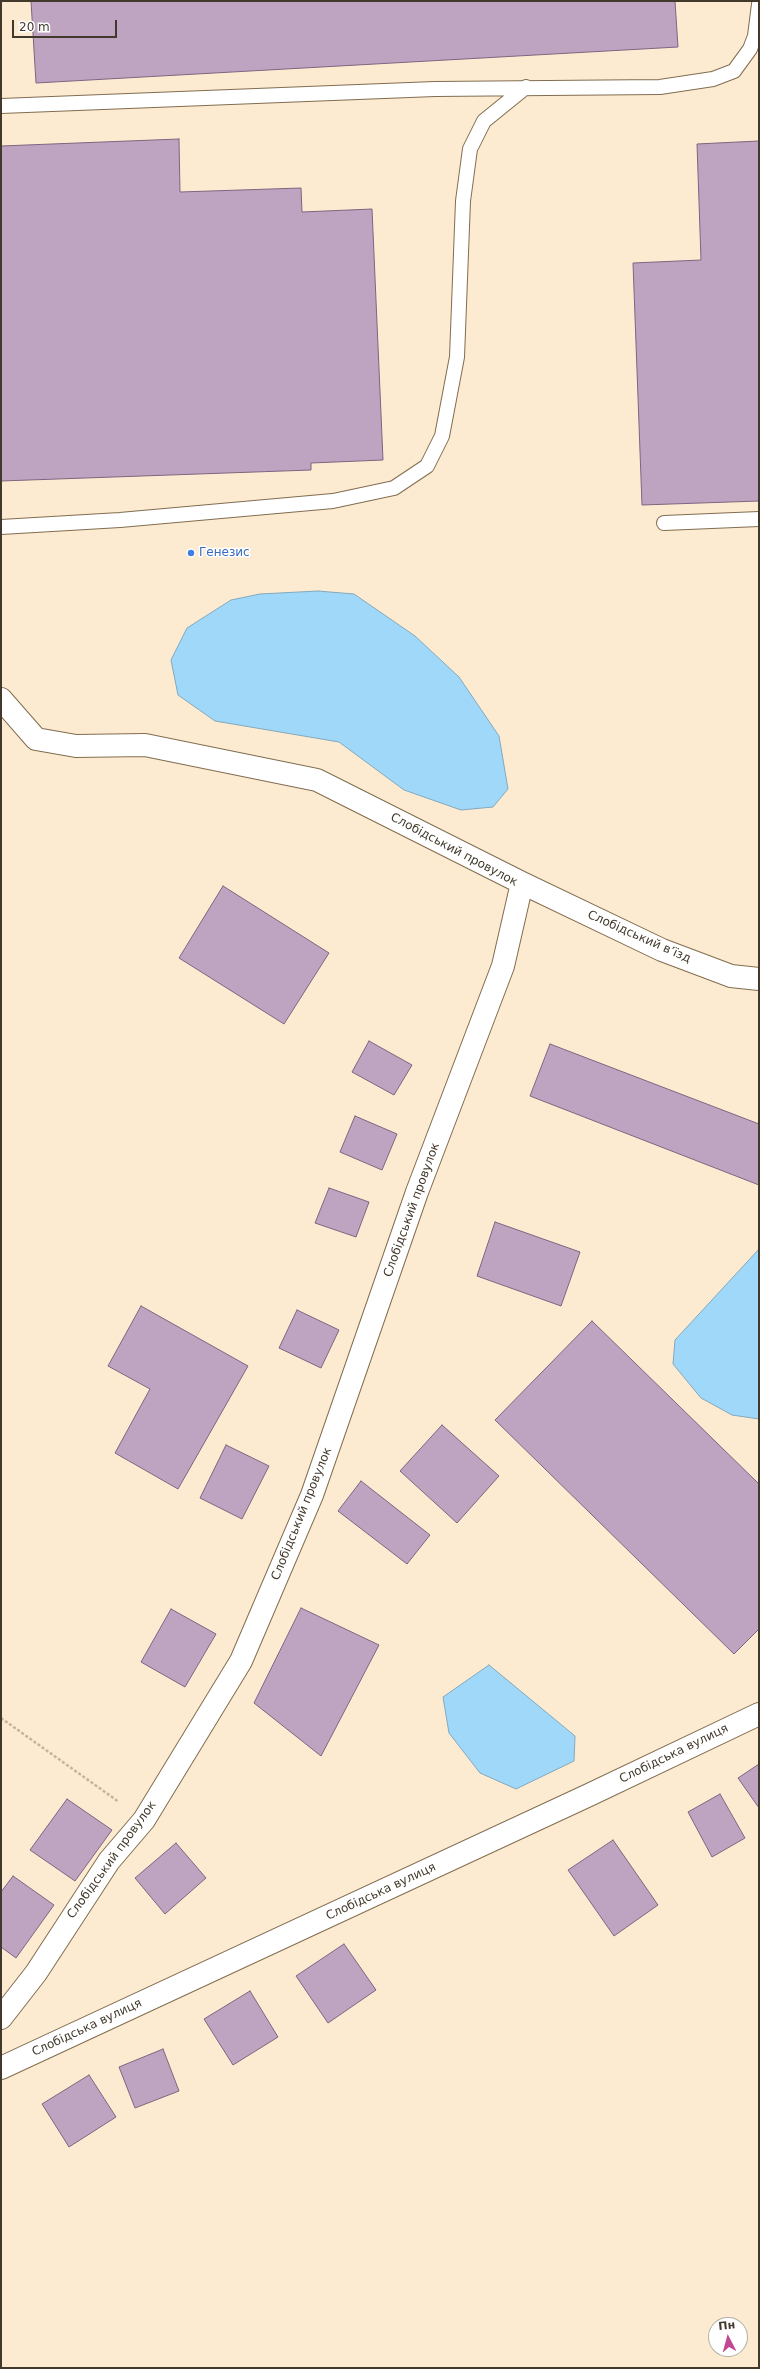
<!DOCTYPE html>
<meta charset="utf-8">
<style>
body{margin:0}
#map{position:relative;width:760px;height:2369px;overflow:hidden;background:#fdebd1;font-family:"DejaVu Sans",sans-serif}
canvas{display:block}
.frame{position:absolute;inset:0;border:2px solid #42392c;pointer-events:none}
.north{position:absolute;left:708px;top:2317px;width:40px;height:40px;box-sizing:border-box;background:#fff;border:1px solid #b3b0ab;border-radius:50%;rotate:354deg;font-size:11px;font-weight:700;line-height:16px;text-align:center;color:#42392c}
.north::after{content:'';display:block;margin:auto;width:14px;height:18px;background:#c44795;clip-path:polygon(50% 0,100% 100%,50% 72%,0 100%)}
.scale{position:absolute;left:12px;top:20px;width:105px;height:18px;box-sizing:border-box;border:2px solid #42392c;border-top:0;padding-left:5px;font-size:12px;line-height:14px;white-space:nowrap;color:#42392c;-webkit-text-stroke:3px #fff;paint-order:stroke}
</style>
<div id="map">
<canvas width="760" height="2369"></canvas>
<div class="frame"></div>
<div class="north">Пн</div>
<div class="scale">20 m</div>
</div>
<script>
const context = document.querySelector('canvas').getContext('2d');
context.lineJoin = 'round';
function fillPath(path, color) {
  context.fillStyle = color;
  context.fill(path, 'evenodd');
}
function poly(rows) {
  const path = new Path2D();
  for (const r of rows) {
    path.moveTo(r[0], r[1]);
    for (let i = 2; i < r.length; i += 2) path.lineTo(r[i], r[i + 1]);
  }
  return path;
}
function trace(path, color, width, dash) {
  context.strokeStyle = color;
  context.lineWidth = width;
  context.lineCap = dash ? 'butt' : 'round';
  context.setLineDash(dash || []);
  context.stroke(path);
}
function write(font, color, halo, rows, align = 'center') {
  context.font = font + ' "DejaVu Sans",sans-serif';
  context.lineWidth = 3;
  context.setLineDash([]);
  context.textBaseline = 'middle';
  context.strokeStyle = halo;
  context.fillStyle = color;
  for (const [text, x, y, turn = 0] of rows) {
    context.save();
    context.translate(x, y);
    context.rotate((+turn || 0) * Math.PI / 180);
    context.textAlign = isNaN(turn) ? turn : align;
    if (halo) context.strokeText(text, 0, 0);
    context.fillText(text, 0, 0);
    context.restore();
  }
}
const water = poly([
 [318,591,354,594,415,636,459,677,499,736,508,789,493,807,461,810,404,790,339,742,215,721,178,695,171,660,187,628,231,600,260,594,318,591],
 [759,1249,759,1419,732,1415,701,1398,673,1364,675,1340,759,1249],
 [489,1665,575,1736,574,1761,516,1789,480,1773,449,1733,443,1697,489,1665]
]);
const building = poly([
 [31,1,675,1,678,47,36,83,31,1],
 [179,139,180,192,301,188,302,212,372,209,383,460,311,463,311,470,1,481,1,146,179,139],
 [759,141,759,501,642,505,633,263,701,260,697,144,759,141],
 [223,886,329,953,284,1024,179,958,223,886],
 [369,1041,412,1065,394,1095,352,1072,369,1041],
 [550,1044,759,1124,759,1185,530,1096,550,1044],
 [355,1116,397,1134,382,1170,340,1152,355,1116],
 [329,1188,369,1202,356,1237,315,1223,329,1188],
 [495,1222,580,1252,561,1306,477,1276,495,1222],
 [141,1306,248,1366,178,1489,115,1453,150,1389,108,1366,141,1306],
 [297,1310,339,1330,321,1368,279,1348,297,1310],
 [592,1321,759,1484,759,1629,734,1654,495,1420,592,1321],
 [442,1425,499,1476,457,1523,400,1471,442,1425],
 [226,1445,269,1466,242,1519,200,1498,226,1445],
 [361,1481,430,1535,407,1564,338,1511,361,1481],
 [301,1608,379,1645,321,1756,254,1703,301,1608],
 [171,1609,216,1634,185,1687,141,1662,171,1609],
 [759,1764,759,1808,738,1778,759,1764],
 [720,1794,745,1838,712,1857,688,1812,720,1794],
 [67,1799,112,1830,75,1881,30,1850,67,1799],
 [613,1840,658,1905,614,1936,568,1870,613,1840],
 [176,1843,206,1878,165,1914,135,1878,176,1843],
 [13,1876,54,1905,16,1958,1,1947,1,1892,13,1876],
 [344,1944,376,1990,328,2023,296,1976,344,1944],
 [250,1991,278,2037,233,2065,204,2019,250,1991],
 [163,2049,179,2091,135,2108,119,2067,163,2049],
 [89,2075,116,2117,69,2147,42,2104,89,2075]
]);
const path = poly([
 [1,1718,119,1802]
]);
const service = poly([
 [1,106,435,89,660,87,713,79,734,71,750,49,755,36,759,4],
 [664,523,759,519],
 [1,527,120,520,333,501,394,488,427,466,442,436,457,357,463,201,470,149,484,121,526,87]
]);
const minor = poly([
 [1,699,36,739,76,746,145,745,317,780,522,883,662,950,731,976,759,979],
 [1,2018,36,1973,109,1861,144,1820,241,1661,312,1495,417,1192,503,966,522,883],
 [1,2068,589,1795,759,1714]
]);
const markers = [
 [191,553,4,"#3f7fe0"]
];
const shopNames = [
 ["Генезис",199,553]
];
const streetNames = [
 ["Слобідський провулок",454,850,28],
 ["Слобідський в’їзд",639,937,24],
 ["Слобідський провулок",412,1210,-70],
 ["Слобідський провулок",302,1514,-68],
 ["Слобідська вулиця",674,1754,-26],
 ["Слобідський провулок",112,1860,-54],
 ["Слобідська вулиця",381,1892,-25],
 ["Слобідська вулиця",87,2028,-25]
];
fillPath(water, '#9fd8f9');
trace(water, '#83a8bc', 1);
fillPath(building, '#bea4c1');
trace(building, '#7d6580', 1);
trace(service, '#816d50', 16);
trace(minor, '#816d50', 24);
trace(path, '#c3b49e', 2.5, [3, 2]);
trace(service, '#fff', 14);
trace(minor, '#fff', 22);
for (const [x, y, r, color] of markers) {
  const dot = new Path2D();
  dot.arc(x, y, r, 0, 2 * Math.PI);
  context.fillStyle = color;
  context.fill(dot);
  trace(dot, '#fff', 1.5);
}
write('12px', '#366cbe', '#fff', shopNames, 'left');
write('12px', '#42392c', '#fff', streetNames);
</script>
